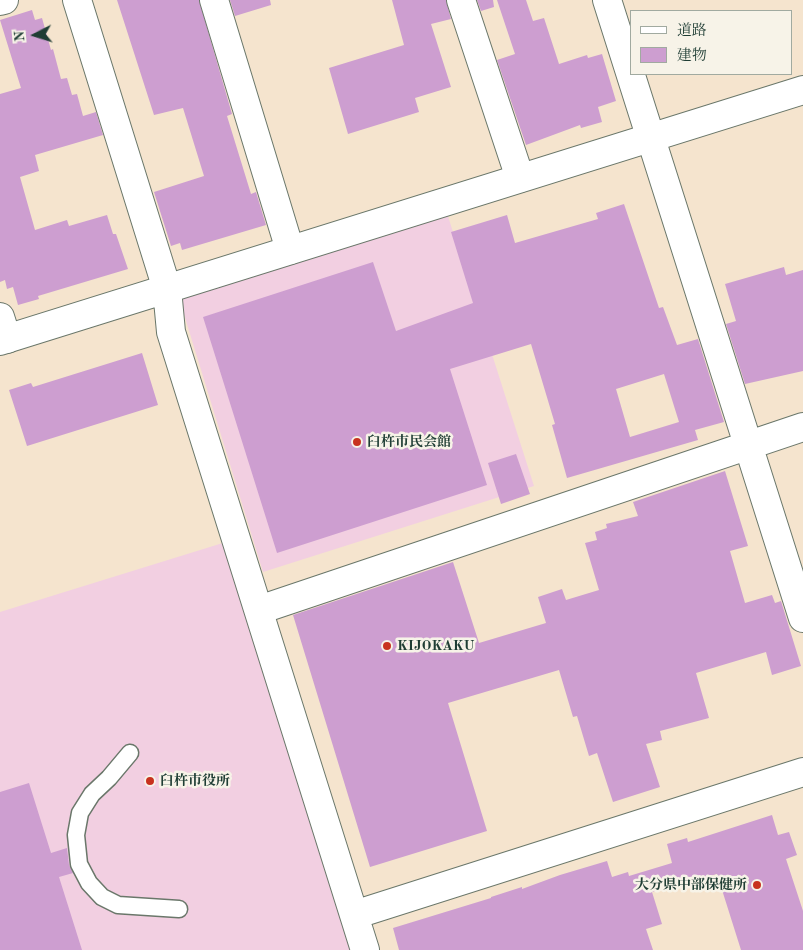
<!DOCTYPE html>
<meta charset="utf-8">
<style>
body{margin:0}
#map{position:relative;width:803px;height:950px;overflow:hidden;background:#f5e4ce;font-family:"Old Standard TT","Noto Serif JP",serif}
canvas{display:block}
.legend{position:absolute;left:630px;top:10px;width:162px;height:65px;box-sizing:border-box;background:#f7f3e8;border:1px solid #a1aaa0;margin:0;padding:6px 9px;list-style:none;font-size:15px;color:#1f3d34}
.legend li{display:flex;align-items:center;gap:10px;height:25px}
.legend b{width:25px;border:1px solid #a1aaa0}
.north{position:absolute;left:10px;top:10px;width:50px;height:50px;-webkit-text-stroke:4px #f7f3e8;paint-order:stroke;rotate:265deg;font-size:14px;font-weight:700;line-height:20px;text-align:center;color:#1f3d34}
.north::after{content:'';display:block;margin:auto;width:18px;height:22px;background:#1f3d34;clip-path:polygon(50% 0,100% 100%,50% 72%,0 100%)}
</style>
<div id="map">
<canvas width="803" height="950"></canvas>
<ul class="legend">
<li><b style="height:6px;background:#fff"></b>道路</li>
<li><b style="height:14px;background:#cd9ed0"></b>建物</li>
</ul>
<div class="north">N</div>
</div>
<script>
const context = document.querySelector('canvas').getContext('2d');
context.lineJoin = 'round';
function fillPath(path, color) {
  context.fillStyle = color;
  context.fill(path, 'evenodd');
}
function poly(rows) {
  const path = new Path2D();
  for (const r of rows) {
    path.moveTo(r[0], r[1]);
    for (let i = 2; i < r.length; i += 2) path.lineTo(r[i], r[i + 1]);
  }
  return path;
}
function trace(path, color, width, dash) {
  context.strokeStyle = color;
  context.lineWidth = width;
  context.lineCap = dash ? 'butt' : 'round';
  context.setLineDash(dash || []);
  context.stroke(path);
}
function write(font, color, halo, rows, align = 'center') {
  context.font = font + ' "Old Standard TT","Noto Serif JP",serif';
  context.lineWidth = 5;
  context.setLineDash([]);
  context.textBaseline = 'middle';
  context.strokeStyle = halo;
  context.fillStyle = color;
  for (const [text, x, y, turn = 0] of rows) {
    context.save();
    context.translate(x, y);
    context.rotate((+turn || 0) * Math.PI / 180);
    context.textAlign = isNaN(turn) ? turn : align;
    if (halo) context.strokeText(text, 0, 0);
    context.fillText(text, 0, 0);
    context.restore();
  }
}
const built = poly([
 [446,210,534,486,263,572,179,298],
 [226,542,354,950,0,950,0,612]
]);
const building = poly([
 [117,0,199,0,232,114,227,116,251,194,256,192,266,225,182,250,180,243,171,246,154,192,204,176,183,108,154,115],
 [230,0,270,0,271,5,235,16],
 [392,0,446,0,451,19,431,24,451,87,415,98,419,112,348,134,329,68,404,45],
 [477,0,493,0,494,7,481,11],
 [497,0,526,0,533,21,544,18,559,64,587,55,588,58,602,54,616,101,598,107,602,122,581,128,580,125,526,145,497,60,515,54],
 [32,10,35,20,42,18,51,50,53,49,61,79,67,78,72,95,77,94,83,116,96,112,103,135,35,155,39,171,20,177,35,230,67,220,69,226,107,215,113,234,116,234,128,269,38,296,39,299,18,305,13,287,7,289,5,280,0,282,0,94,21,88,0,20],
 [624,204,659,308,663,307,677,345,698,339,724,422,695,430,698,440,567,478,552,425,555,424,531,344,450,369,487,485,277,553,203,317,373,262,396,331,473,303,451,232,507,215,515,243,598,219,596,213],
 [664,374,679,422,630,437,616,389],
 [784,267,786,275,803,270,803,371,745,384,726,324,736,321,725,284],
 [142,353,158,405,27,446,9,390,31,383,33,387],
 [516,454,530,494,501,504,488,463],
 [725,471,748,546,730,551,745,603,772,595,775,603,781,601,801,666,772,675,766,652,696,673,709,718,660,731,662,740,646,744,660,787,613,802,597,753,589,756,577,716,573,717,559,670,448,703,487,831,370,867,293,615,453,562,479,643,546,623,538,597,562,589,566,600,599,590,585,543,597,540,595,532,607,528,606,524,638,516,633,502],
 [29,783,51,853,67,848,69,865,73,873,59,877,82,950,0,950,0,792],
 [772,815,778,835,789,832,797,855,786,859,803,911,803,950,741,950,717,874,652,892,662,924,646,929,653,950,399,950,393,928,491,898,491,897,522,887,522,889,560,875,607,861,612,877,628,872,629,876,672,863,667,844,687,838,688,842]
]);
const lane = poly([
 [130,753,109,778,92,794,80,813,76,835,79,864,89,883,102,897,118,905,179,909]
]);
const street = poly([
 [77,0,167,289],
 [214,0,290,250],
 [461,0,520,178],
 [607,0,803,618],
 [0,1,4,0],
 [0,317,7,339],
 [259,610,803,427]
]);
const secondary = poly([
 [167,289,171,332,365,950],
 [0,341,803,90],
 [354,915,803,772]
]);
const markers = [
 [357,442,5,"#c8321e"],
 [387,646,5,"#c8321e"],
 [150,781,5,"#c8321e"],
 [757,885,5,"#c8321e"]
];
const poiNames = [
 ["臼杵市民会館",367,442],
 ["KIJOKAKU",397,646],
 ["臼杵市役所",160,781],
 ["大分県中部保健所",747,885,"right"]
];
fillPath(built, '#f2cfe1');
fillPath(building, '#cd9ed0');
trace(lane, '#6a776a', 19);
trace(street, '#6a776a', 30);
trace(secondary, '#6a776a', 30);
trace(lane, '#fff', 16);
trace(street, '#fff', 28);
trace(secondary, '#fff', 28);
for (const [x, y, r, color] of markers) {
  const dot = new Path2D();
  dot.arc(x, y, r, 0, 2 * Math.PI);
  context.fillStyle = color;
  context.fill(dot);
  trace(dot, '#f7f3e8', 2);
}
write('bold 14px', '#1f3d34', '#f7f3e8', poiNames, 'left');
</script>
